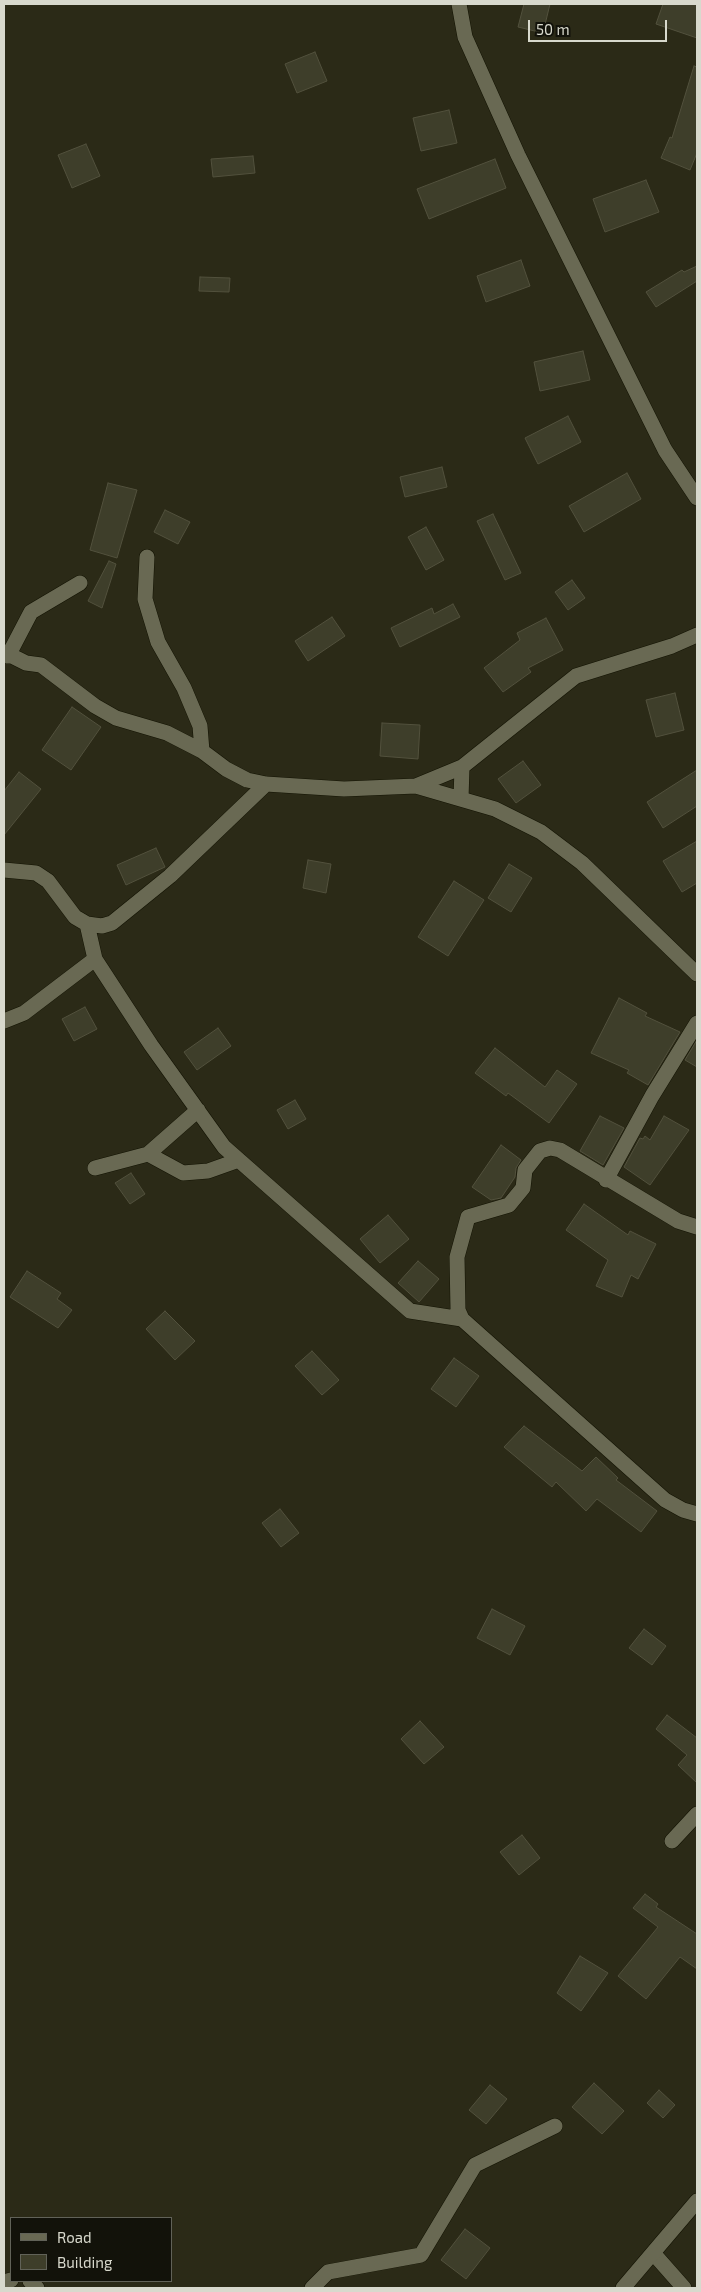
<!DOCTYPE html>
<style>
body{margin:0}
#map{position:relative;width:701px;height:2292px;overflow:hidden;background:#2b2a17;font-family:"Exo 2",sans-serif}
canvas{display:block}
.frame{position:absolute;inset:0;border:5px solid #d8d9cd;pointer-events:none}
.legend{position:absolute;left:10px;top:2217px;width:162px;height:65px;box-sizing:border-box;background:#12120a;border:1px solid #616258;margin:0;padding:6px 9px;list-style:none;font-size:15px;color:#d8d9cd}
.legend li{display:flex;align-items:center;gap:10px;height:25px}
.legend b{width:25px;border:1px solid #616258}
.scale{position:absolute;left:528px;top:20px;width:139px;height:22px;box-sizing:border-box;border:2px solid #d8d9cd;border-top:0;padding-left:6px;font-size:15px;line-height:18px;white-space:nowrap;color:#d8d9cd;-webkit-text-stroke:4px #12120a;paint-order:stroke}
</style>
<div id="map">
<canvas width="701" height="2292"></canvas>
<div class="frame"></div>
<ul class="legend">
<li><b style="height:6px;background:#696953"></b>Road</li>
<li><b style="height:14px;background:#3e3e2a"></b>Building</li>
</ul>
<div class="scale">50 m</div>
</div>
<script>
const context = document.querySelector('canvas').getContext('2d');
context.lineJoin = 'round';
function fillPath(path, color) {
  context.fillStyle = color;
  context.fill(path, 'evenodd');
}
function poly(rows) {
  const path = new Path2D();
  for (const r of rows) {
    path.moveTo(r[0], r[1]);
    for (let i = 2; i < r.length; i += 2) path.lineTo(r[i], r[i + 1]);
  }
  return path;
}
function trace(path, color, width, dash) {
  context.strokeStyle = color;
  context.lineWidth = width;
  context.lineCap = dash ? 'butt' : 'round';
  context.setLineDash(dash || []);
  context.stroke(path);
}
const building = poly([
 [524,4,550,4,543,33,518,27,524,4],
 [663,4,697,4,697,38,656,24,663,4],
 [315,52,327,81,297,93,285,64,315,52],
 [694,66,697,67,697,153,690,170,661,158,670,137,672,138,694,66],
 [449,110,457,143,421,151,413,118,449,110],
 [86,144,100,176,72,188,58,155,86,144],
 [253,156,255,173,213,177,211,159,253,156],
 [495,159,506,188,429,219,417,189,495,159],
 [646,180,659,212,605,232,593,199,646,180],
 [521,260,530,286,486,302,477,276,521,260],
 [697,266,697,281,656,307,646,292,682,270,684,272,697,266],
 [200,277,230,278,229,292,199,291,200,277],
 [583,351,590,380,540,391,534,362,583,351],
 [568,416,581,442,538,464,525,438,568,416],
 [442,467,447,487,405,497,400,477,442,467],
 [627,473,641,499,584,532,569,506,627,473],
 [108,483,137,490,117,558,90,550,108,483],
 [165,510,190,522,178,544,154,532,165,510],
 [493,514,521,573,505,580,477,521,493,514],
 [426,527,444,560,426,570,408,537,426,527],
 [109,561,116,564,102,608,88,601,109,561],
 [572,580,585,598,568,610,555,592,572,580],
 [453,604,460,617,400,647,391,628,432,608,434,614,453,604],
 [332,617,345,636,308,661,295,641,332,617],
 [546,618,563,650,528,668,531,672,503,692,484,668,520,640,517,633,546,618],
 [675,693,684,730,656,737,646,700,675,693],
 [72,707,101,727,71,770,42,750,72,707],
 [382,723,420,725,418,759,380,756,382,723],
 [523,761,541,785,516,803,498,779,523,761],
 [697,770,697,806,663,828,647,802,697,770],
 [19,772,41,789,4,835,4,791,19,772],
 [697,841,697,883,682,892,663,861,697,841],
 [156,848,165,867,126,885,117,865,156,848],
 [308,860,331,864,326,893,303,888,308,860],
 [509,864,532,878,511,912,488,898,509,864],
 [454,881,484,900,448,956,418,937,454,881],
 [619,998,647,1013,645,1016,680,1032,648,1085,627,1073,629,1070,591,1053,619,998],
 [85,1007,97,1029,74,1041,62,1019,85,1007],
 [218,1028,231,1046,197,1070,184,1052,218,1028],
 [697,1040,697,1067,685,1060,697,1040],
 [495,1048,545,1087,557,1070,577,1084,549,1123,508,1093,506,1096,475,1073,495,1048],
 [295,1100,306,1119,288,1129,277,1110,295,1100],
 [600,1116,624,1128,603,1165,580,1151,600,1116],
 [664,1116,689,1130,650,1185,624,1167,640,1138,643,1139,645,1136,650,1140,664,1116],
 [501,1145,521,1160,516,1168,515,1177,501,1198,491,1200,472,1187,501,1145],
 [131,1173,145,1194,130,1204,115,1183,131,1173],
 [584,1204,628,1235,630,1231,656,1244,638,1279,631,1275,622,1297,596,1286,608,1260,566,1230,584,1204],
 [388,1215,409,1239,380,1263,360,1239,388,1215],
 [418,1261,439,1279,419,1302,398,1283,418,1261],
 [27,1271,61,1293,57,1299,72,1310,58,1328,10,1297,27,1271],
 [165,1311,195,1341,175,1360,146,1329,165,1311],
 [312,1351,339,1380,322,1395,295,1366,312,1351],
 [454,1358,479,1376,456,1407,431,1389,454,1358],
 [524,1426,582,1471,596,1457,618,1478,616,1480,657,1511,641,1532,597,1499,586,1511,556,1482,552,1487,504,1447,524,1426],
 [280,1509,299,1533,281,1547,262,1523,280,1509],
 [492,1609,525,1626,510,1655,477,1638,492,1609],
 [644,1629,666,1646,652,1665,629,1648,644,1629],
 [667,1715,697,1738,697,1783,678,1765,687,1755,656,1729,667,1715],
 [420,1721,444,1747,424,1764,401,1739,420,1721],
 [522,1835,540,1858,519,1875,500,1852,522,1835],
 [645,1894,658,1904,656,1907,697,1934,697,1969,680,1957,646,1999,618,1976,658,1927,633,1908,645,1894],
 [580,1956,608,1973,581,2011,557,1993,580,1956],
 [594,2083,624,2111,602,2134,572,2107,594,2083],
 [490,2085,507,2099,486,2124,469,2110,490,2085],
 [659,2090,675,2105,663,2118,647,2103,659,2090],
 [465,2229,490,2248,466,2279,441,2260,465,2229]
]);
const street = poly([
 [459,4,465,37,518,155,665,450,697,498],
 [147,557,145,599,158,642,184,688,200,726,202,751],
 [4,652,26,663,41,665,95,706,116,718,167,733,202,751,226,769,247,780,266,784,344,789,416,786,495,809,541,832,582,863,697,974],
 [8,656,31,612,80,583],
 [416,786,462,767,576,676,672,646,697,635],
 [461,799,462,767],
 [4,870,36,873,48,881,75,917,87,924,102,926,112,923,170,876,266,784],
 [87,924,95,959,151,1045,224,1147,410,1311,462,1319],
 [4,1021,24,1013,95,959],
 [148,1154,198,1110],
 [95,1168,148,1154,183,1173,208,1171,239,1160],
 [606,1180,652,1096,697,1023],
 [697,1227,678,1221,560,1150,550,1148,540,1151,525,1170,523,1188,509,1205,468,1217,457,1257,458,1310,462,1319,665,1500,683,1510,697,1514],
 [672,1841,697,1814],
 [654,2254,684,2288],
 [30,2281,37,2288],
 [4,2282,11,2280],
 [312,2288,328,2272,421,2255,475,2165,555,2126]
]);
const secondary = poly([
 [623,2288,697,2201]
]);
fillPath(building, '#3e3e2a');
trace(building, '#52513d', 1);
trace(street, '#131303', 16);
trace(secondary, '#131303', 16);
trace(street, '#696953', 15);
trace(secondary, '#696953', 15);
</script>
